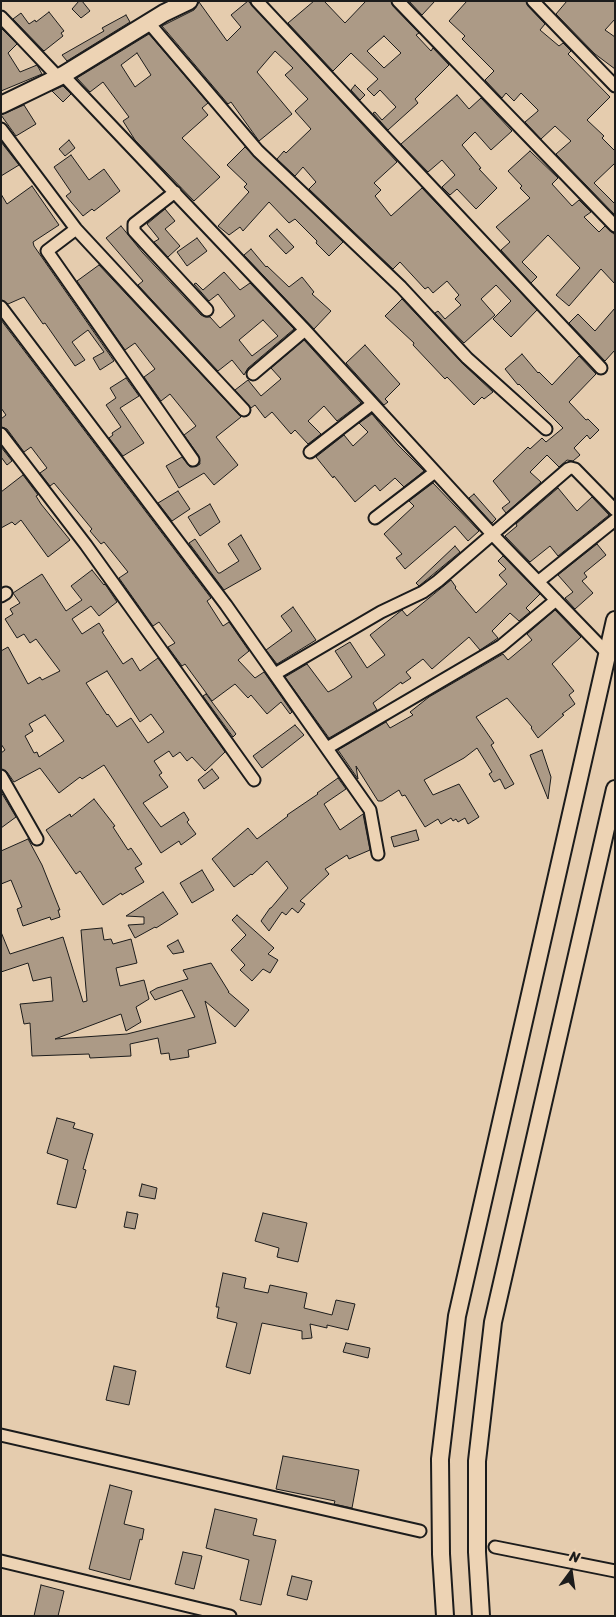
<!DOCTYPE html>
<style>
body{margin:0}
#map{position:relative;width:616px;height:1617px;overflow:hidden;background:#e5ccae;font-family:Sriracha,sans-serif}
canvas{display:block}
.frame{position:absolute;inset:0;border:2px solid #1c1c1c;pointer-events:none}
.north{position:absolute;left:546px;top:1547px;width:50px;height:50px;-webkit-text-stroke:4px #edd3b4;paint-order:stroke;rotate:14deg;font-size:14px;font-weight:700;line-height:20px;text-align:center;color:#1c1c1c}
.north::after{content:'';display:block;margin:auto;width:18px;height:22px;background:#1c1c1c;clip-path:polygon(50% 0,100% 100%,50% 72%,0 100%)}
</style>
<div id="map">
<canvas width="616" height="1617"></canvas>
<div class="frame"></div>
<div class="north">N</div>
</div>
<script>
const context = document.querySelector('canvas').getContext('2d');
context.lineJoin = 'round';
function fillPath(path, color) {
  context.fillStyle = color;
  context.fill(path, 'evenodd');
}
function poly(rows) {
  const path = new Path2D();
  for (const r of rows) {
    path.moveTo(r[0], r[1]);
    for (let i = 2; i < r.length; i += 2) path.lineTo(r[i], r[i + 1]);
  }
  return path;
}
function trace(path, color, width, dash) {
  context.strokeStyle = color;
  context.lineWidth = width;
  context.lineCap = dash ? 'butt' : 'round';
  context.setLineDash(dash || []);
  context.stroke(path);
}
const building = poly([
 [79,1,82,1,90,11,81,18,72,9,79,1],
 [248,1,397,162,374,183,381,190,375,196,391,216,422,188,537,310,511,337,493,319,511,301,496,285,481,299,495,315,464,343,435,313,438,311,445,319,461,305,455,299,459,295,447,281,433,293,428,287,425,289,400,262,393,269,309,189,316,182,303,167,295,176,277,159,284,151,286,153,311,129,295,111,308,99,285,75,293,68,275,51,257,72,292,114,259,141,231,102,228,104,162,26,194,10,199,2,227,41,241,27,231,15,248,1],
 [314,1,324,1,345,23,366,1,391,1,393,6,419,33,416,35,431,51,433,48,449,65,415,99,418,103,388,130,373,113,375,112,382,120,396,107,380,90,374,96,367,89,378,79,351,53,333,71,288,23,314,1],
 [384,36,401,53,384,68,367,51,384,36],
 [409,1,435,1,422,15,409,1],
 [467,1,526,1,528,6,545,24,540,30,559,46,563,43,571,51,568,54,610,97,587,120,604,136,602,138,615,151,615,163,594,183,615,204,615,215,556,154,571,141,555,126,541,139,525,122,538,111,538,110,521,93,514,101,506,93,502,98,485,80,494,71,462,39,465,36,449,21,467,1],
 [567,1,615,1,615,19,605,30,615,37,615,69,595,54,556,14,567,1],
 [49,12,64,31,61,33,63,36,44,51,13,19,21,13,29,24,35,20,36,22,49,12],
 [126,15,130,22,67,61,62,55,104,31,102,28,126,15],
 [1,28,17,44,8,53,20,72,37,65,42,74,1,91,1,28],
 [149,34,208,103,202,108,208,115,182,138,220,177,194,201,135,140,123,121,129,117,103,82,90,92,77,78,149,34],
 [137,53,151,75,135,87,121,65,137,53],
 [355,85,365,95,360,100,351,90,355,85],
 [63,86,71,94,63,102,52,91,63,86],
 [457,95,469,109,481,98,512,131,491,150,475,132,462,145,481,168,479,169,497,188,476,209,457,189,450,195,442,187,455,175,442,160,428,172,401,144,457,95],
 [24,105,36,124,16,136,1,115,24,105],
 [69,140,75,148,65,156,59,149,69,140],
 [1,142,19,165,1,176,1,142],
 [245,147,343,242,329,256,316,243,317,241,295,219,289,223,269,202,243,231,240,227,229,235,218,226,249,192,244,187,247,184,227,165,245,147],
 [530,151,558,178,552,184,572,206,579,200,591,212,584,217,599,232,605,226,615,235,615,284,601,269,569,306,556,295,580,268,548,235,522,262,537,277,531,283,501,250,510,242,496,227,530,198,520,188,522,186,508,171,530,151],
 [71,155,89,180,104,169,120,191,94,211,92,209,83,216,66,196,71,192,54,167,71,155],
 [32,186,59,225,33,242,34,246,114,361,100,370,93,358,104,352,88,330,72,342,85,360,75,366,45,323,43,324,24,297,8,304,1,300,1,194,7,204,32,186],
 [165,209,175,221,165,229,180,246,168,257,154,242,159,239,147,224,165,209],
 [121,226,142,252,201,315,205,317,210,317,220,328,235,316,218,294,209,301,194,284,196,283,203,290,224,272,240,290,250,283,294,329,248,368,244,375,232,360,218,371,138,285,143,281,106,238,121,226],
 [263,320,278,336,252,356,239,340,263,320],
 [277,229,294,247,286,254,269,236,277,229],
 [197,238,207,251,187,266,177,252,197,238],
 [251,249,266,267,267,266,289,287,302,277,314,292,312,294,331,311,314,329,244,255,251,249],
 [99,265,241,417,216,437,238,465,214,485,204,473,179,488,166,466,182,457,190,467,197,466,200,464,199,456,184,435,196,426,170,394,161,401,144,377,155,369,135,343,125,350,77,281,99,265],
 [402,299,462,363,493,392,484,399,482,397,474,405,447,377,445,379,413,345,414,343,385,316,402,299],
 [615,308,615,350,605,361,569,323,578,314,595,331,615,308],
 [1,320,211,598,207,601,223,626,229,622,249,651,238,660,255,678,264,672,292,712,290,714,281,702,267,714,251,695,248,698,235,684,212,701,185,664,182,666,168,647,175,643,159,622,153,626,119,578,128,572,104,542,101,544,90,531,92,529,54,483,50,486,40,473,47,468,31,447,24,452,7,429,1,427,1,419,6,415,1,408,1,320],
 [304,340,361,403,337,421,324,406,308,421,321,434,308,444,295,430,291,434,272,412,265,418,255,405,251,408,235,390,248,380,261,396,281,379,271,368,304,340],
 [365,345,400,384,385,399,388,402,384,405,346,363,365,345],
 [522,354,538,373,539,372,552,385,579,356,596,374,569,402,586,420,588,419,599,430,590,439,587,435,574,448,580,455,573,461,567,460,559,467,547,455,530,472,541,482,506,513,502,508,510,502,493,481,528,447,530,449,542,438,546,442,563,428,519,384,518,385,505,369,522,354],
 [126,378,139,396,120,408,144,443,123,456,109,438,113,435,112,433,121,427,106,405,116,398,110,388,126,378],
 [372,414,397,444,424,471,404,487,395,478,380,491,375,485,355,502,334,476,333,478,316,457,344,435,353,446,368,432,359,423,372,414],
 [1,447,12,461,7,465,1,457,1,447],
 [23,475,38,495,36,496,41,504,70,540,48,557,21,520,15,525,12,522,1,528,1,492,23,475],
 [433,483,479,531,468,541,455,526,405,569,396,558,402,554,384,534,414,506,409,501,433,483],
 [558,488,577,511,592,497,609,515,558,556,550,546,530,562,505,536,517,526,516,524,558,488],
 [178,491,190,509,172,521,158,503,178,491],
 [474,494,496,519,492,523,469,498,474,494],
 [210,504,220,522,200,536,188,517,210,504],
 [241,535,261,569,224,590,189,543,195,539,218,573,220,573,239,561,228,544,241,535],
 [597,544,606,555,584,573,587,577,582,581,593,593,575,609,565,598,573,592,558,575,597,544],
 [455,546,460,552,419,586,416,583,455,546],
 [503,556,540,594,526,608,530,612,519,621,510,613,492,631,498,638,480,650,469,637,432,669,423,659,406,672,411,678,402,684,401,682,373,703,377,710,329,738,285,677,307,664,328,692,334,689,352,677,335,651,350,642,367,668,385,655,370,635,402,610,407,616,451,580,456,587,455,588,476,613,507,584,499,575,506,569,498,561,503,556],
 [92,570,104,585,105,584,117,602,99,616,91,606,72,619,82,634,99,623,104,631,102,632,123,664,132,658,140,671,158,658,225,752,205,771,192,757,187,761,180,752,173,757,169,751,154,761,162,773,159,775,168,787,143,803,161,827,184,812,189,820,187,822,196,834,181,845,179,841,161,853,104,765,82,779,80,777,59,793,40,768,14,782,7,772,1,769,1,753,5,750,1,744,1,651,8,647,28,684,40,677,42,680,60,671,36,639,30,643,24,634,17,638,5,619,13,614,10,609,20,603,13,593,42,574,66,611,82,600,71,586,92,570],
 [107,671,140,722,151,714,164,732,148,743,131,718,117,727,108,714,107,715,86,683,107,671],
 [45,715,64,741,39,757,37,752,34,753,25,736,33,731,29,724,45,715],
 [293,607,316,640,277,664,266,650,292,631,281,616,293,607],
 [555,610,581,637,552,664,574,691,569,695,575,704,562,714,564,715,538,738,531,728,532,727,507,698,476,717,494,743,491,745,514,784,505,789,500,779,494,782,489,774,492,772,477,748,464,758,424,780,433,795,459,784,479,817,468,824,465,818,458,822,456,819,453,821,451,818,441,824,438,819,425,827,405,795,402,796,399,790,382,801,378,801,356,766,358,779,338,750,386,722,390,728,413,715,410,712,429,697,503,654,508,660,532,640,527,634,555,610],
 [206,694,236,734,233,737,203,696,206,694],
 [295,725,304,735,262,768,253,756,295,725],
 [542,750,551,777,548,799,530,755,542,750],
 [212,769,219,778,204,789,198,780,212,769],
 [338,778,346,789,324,804,340,830,363,814,370,850,349,859,347,855,325,869,329,874,300,901,305,904,298,913,292,908,286,915,282,912,269,931,261,921,270,908,271,908,288,888,267,861,252,875,251,874,234,887,212,859,248,828,257,839,288,816,287,815,318,794,317,793,338,778],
 [1,792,16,817,1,828,1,792],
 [94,799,115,826,113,827,128,850,131,848,142,864,135,868,144,882,122,895,121,893,103,905,80,871,76,874,46,830,70,814,71,817,94,799],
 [416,830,419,840,394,847,391,837,416,830],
 [28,839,42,865,60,910,58,910,60,917,51,920,50,917,23,926,17,909,22,907,11,880,1,884,1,851,28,839],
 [202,870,214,890,192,903,180,883,202,870],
 [163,892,178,914,156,928,155,927,135,938,128,925,144,924,144,917,126,916,163,892],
 [237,915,274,948,268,954,278,960,270,973,263,969,252,981,240,970,245,965,231,950,246,935,232,920,237,915],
 [102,928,104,940,111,939,113,944,131,939,137,963,116,968,120,986,144,980,149,999,136,1007,141,1022,126,1031,121,1014,55,1039,127,1034,195,1017,182,990,155,1000,150,992,157,988,188,979,183,970,211,963,229,992,228,992,249,1010,235,1027,205,1001,216,1043,188,1050,189,1057,170,1060,169,1053,161,1054,158,1038,130,1044,131,1056,90,1058,89,1054,32,1056,30,1023,24,1024,20,1004,53,1001,51,977,33,981,28,963,1,972,1,932,10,954,63,937,83,1002,87,1001,81,930,102,928],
 [178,940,184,952,173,954,167,946,178,940],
 [57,1118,75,1123,73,1128,93,1134,83,1169,86,1170,76,1208,57,1204,68,1160,47,1153,57,1118],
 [142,1184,157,1188,155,1199,139,1196,142,1184],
 [127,1212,138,1214,135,1229,124,1227,127,1212],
 [263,1213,307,1223,298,1262,277,1257,279,1248,255,1241,263,1213],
 [223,1273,246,1278,244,1288,268,1293,270,1285,307,1293,304,1308,332,1315,336,1300,355,1304,348,1330,327,1325,327,1328,310,1324,312,1338,302,1339,302,1331,262,1323,250,1374,226,1367,237,1323,217,1318,219,1307,216,1307,223,1273],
 [346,1343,370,1348,368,1358,343,1352,346,1343],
 [114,1366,136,1371,129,1405,106,1400,114,1366],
 [283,1456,359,1470,352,1508,334,1504,335,1501,276,1489,283,1456],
 [110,1485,132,1491,124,1524,144,1529,142,1540,140,1539,130,1580,89,1569,110,1485],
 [215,1509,257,1519,253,1535,276,1540,261,1605,240,1600,249,1560,206,1548,215,1509],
 [183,1552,202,1556,194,1589,175,1584,183,1552],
 [292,1576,312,1581,307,1600,287,1595,292,1576],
 [41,1585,64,1591,58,1616,34,1616,41,1585]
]);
const street = poly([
 [257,1,601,368],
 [398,1,615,226],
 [533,1,615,86],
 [1,17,58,77],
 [149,23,258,151,401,287,467,358,546,429],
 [63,75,305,330,493,535,607,653],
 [1,129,76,229,244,410],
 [175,192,134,224,134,231,207,310],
 [76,229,47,251,193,460],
 [1,307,226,605,370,810,378,854],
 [253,374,305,330],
 [1,434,86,545,254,780],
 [310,452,372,404],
 [375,518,435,472],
 [539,581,615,520],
 [1,596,6,593],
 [275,674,381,612,423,592,438,581,568,469,571,468,575,469,615,510],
 [327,748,501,646,556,600],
 [1,776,37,839],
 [1,1435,420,1531],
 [495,1547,615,1571],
 [1,1561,230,1616]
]);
const secondary = poly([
 [1,105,63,75,164,13,189,1],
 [445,1616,441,1554,440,1459,457,1316,615,620],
 [481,1616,477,1552,477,1461,493,1322,615,789]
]);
fillPath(building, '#ac9a86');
trace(building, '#1c1c1c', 1);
trace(street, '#1c1c1c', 15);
trace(secondary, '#1c1c1c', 20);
trace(street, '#edd3b4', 11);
trace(secondary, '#edd3b4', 16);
</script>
